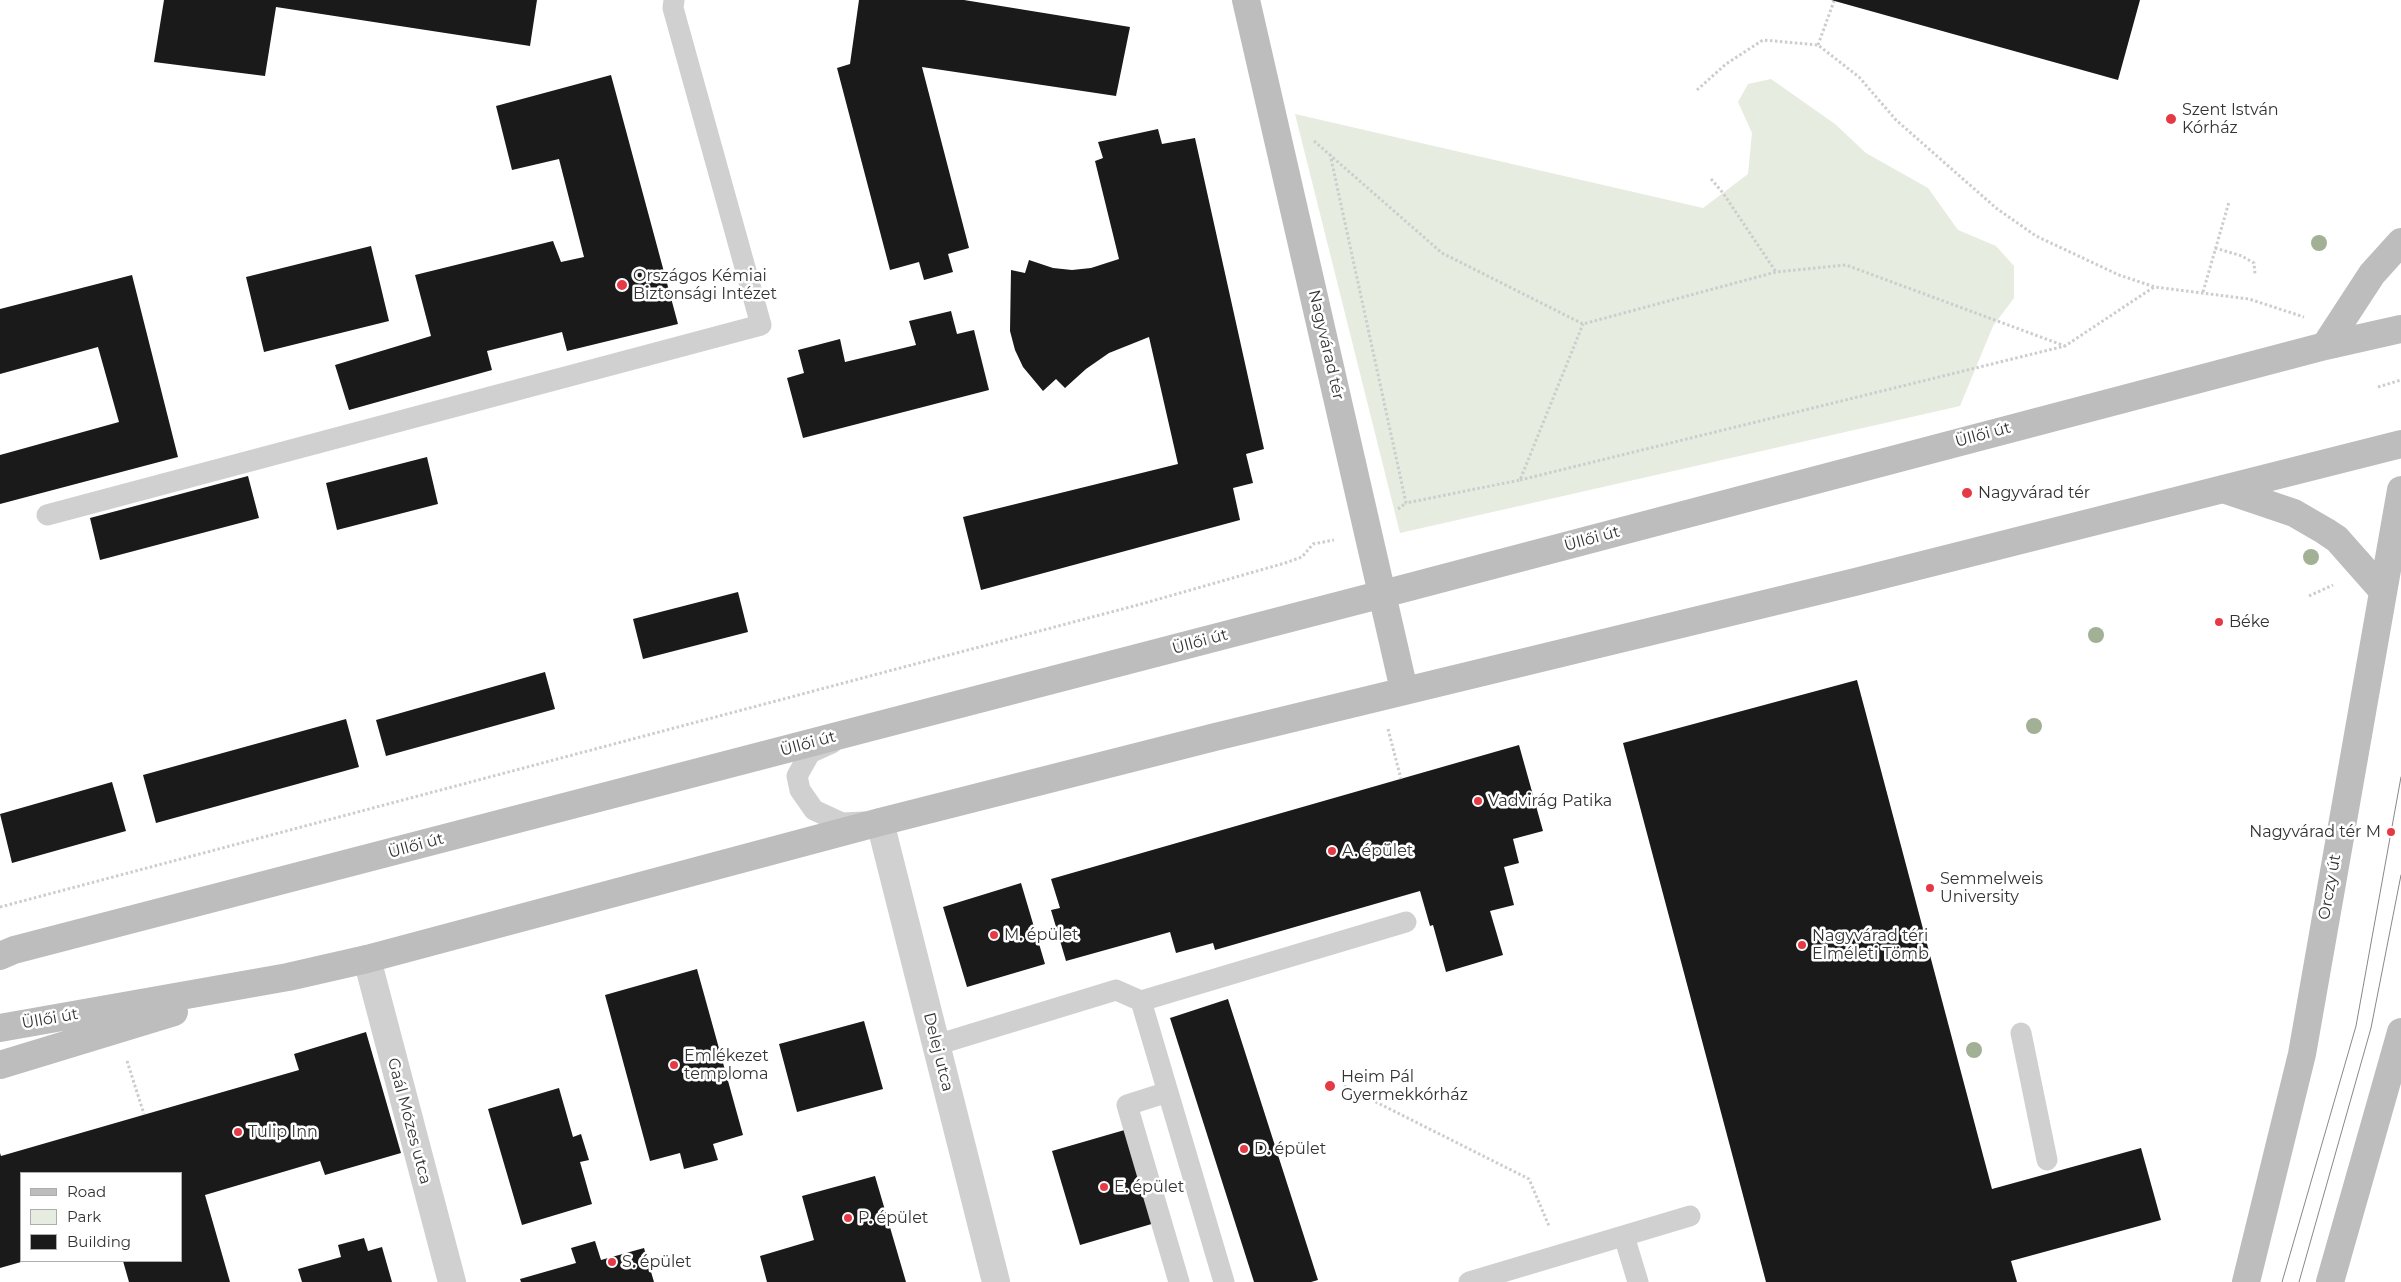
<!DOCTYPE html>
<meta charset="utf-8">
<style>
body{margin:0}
#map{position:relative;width:2401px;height:1282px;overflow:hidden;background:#fff;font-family:Montserrat,sans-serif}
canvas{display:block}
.legend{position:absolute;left:20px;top:1172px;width:162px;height:90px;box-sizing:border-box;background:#fff;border:1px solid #adadad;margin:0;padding:6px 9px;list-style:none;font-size:15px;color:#333}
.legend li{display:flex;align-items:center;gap:10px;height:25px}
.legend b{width:25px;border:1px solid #adadad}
</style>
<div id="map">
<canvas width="2401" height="1282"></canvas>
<ul class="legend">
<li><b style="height:6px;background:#bdbdbd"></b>Road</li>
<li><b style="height:14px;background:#e6ecdf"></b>Park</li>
<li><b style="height:14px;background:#1a1a1a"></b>Building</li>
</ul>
</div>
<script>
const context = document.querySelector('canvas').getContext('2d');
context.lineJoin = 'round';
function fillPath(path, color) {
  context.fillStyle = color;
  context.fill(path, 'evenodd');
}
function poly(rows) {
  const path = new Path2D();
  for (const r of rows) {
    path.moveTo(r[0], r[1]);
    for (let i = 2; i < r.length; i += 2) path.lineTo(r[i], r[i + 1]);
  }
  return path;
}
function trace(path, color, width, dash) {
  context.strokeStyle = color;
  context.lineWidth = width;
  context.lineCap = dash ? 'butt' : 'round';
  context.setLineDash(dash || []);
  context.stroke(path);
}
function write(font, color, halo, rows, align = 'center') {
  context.font = font + ' Montserrat,sans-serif';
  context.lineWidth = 5;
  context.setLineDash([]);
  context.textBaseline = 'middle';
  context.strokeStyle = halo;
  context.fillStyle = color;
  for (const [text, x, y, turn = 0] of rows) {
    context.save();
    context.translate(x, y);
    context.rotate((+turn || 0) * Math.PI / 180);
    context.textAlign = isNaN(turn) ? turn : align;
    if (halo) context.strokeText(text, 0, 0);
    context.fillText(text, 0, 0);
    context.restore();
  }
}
const green = poly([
 [1771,79,1835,124,1866,153,1928,188,1958,230,1996,246,2014,266,2014,298,1993,326,1960,406,1400,533,1295,114,1703,208,1748,174,1752,133,1738,102,1748,84]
]);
const building = poly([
 [164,0,537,0,530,46,276,7,265,76,154,62],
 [859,0,964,0,1130,27,1116,96,922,67,969,248,948,254,953,272,924,280,919,262,890,270,837,68,850,64],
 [1831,0,2140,0,2118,80],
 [611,75,678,324,567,351,562,332,487,351,492,370,349,410,335,365,431,336,415,275,553,241,561,262,584,257,559,159,512,170,496,106],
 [1158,129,1162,144,1195,138,1264,449,1246,454,1253,483,1233,488,1240,520,981,590,963,517,1178,464,1149,337,1109,353,1086,369,1065,388,1056,379,1043,391,1023,367,1015,350,1010,331,1011,270,1025,273,1029,260,1053,268,1072,270,1091,268,1119,259,1095,161,1103,158,1098,142],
 [371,246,389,321,264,352,246,277],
 [132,275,178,457,0,504,0,455,119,422,98,347,0,374,0,309],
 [951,311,957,334,974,330,989,390,803,438,787,378,804,373,798,350,840,339,845,362,916,345,909,321],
 [427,457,438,504,337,530,326,483],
 [248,476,259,518,100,560,90,518],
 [738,592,748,632,643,659,633,619],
 [545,672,555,709,386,756,376,720],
 [1857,680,1992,1189,2141,1148,2161,1220,2011,1261,2017,1282,1766,1282,1623,743],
 [346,719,359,767,156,823,143,775],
 [1519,745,1543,831,1513,839,1519,863,1504,867,1514,905,1490,911,1503,955,1446,972,1433,925,1430,926,1420,891,1215,950,1213,943,1176,953,1170,932,1066,961,1051,910,1060,908,1051,879],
 [112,782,126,831,12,863,0,814],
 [1021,883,1045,964,967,987,943,907],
 [697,969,743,1135,713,1144,718,1160,684,1169,680,1153,650,1161,605,995],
 [1228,999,1318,1280,1311,1282,1254,1282,1170,1018],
 [864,1021,883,1089,797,1112,779,1044],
 [366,1032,401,1153,325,1175,320,1161,205,1195,230,1282,129,1282,123,1261,181,1261,181,1173,21,1173,21,1262,0,1268,0,1153,1,1156,299,1070,294,1054],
 [559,1088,573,1137,581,1134,589,1160,580,1162,592,1204,522,1225,488,1109],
 [1128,1129,1155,1223,1080,1245,1052,1151],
 [875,1176,906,1282,767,1282,760,1256,814,1240,802,1196],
 [364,1238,368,1251,382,1247,392,1282,302,1282,298,1269,341,1257,338,1245],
 [595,1241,601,1260,644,1248,654,1282,521,1282,520,1279,576,1263,571,1248]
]);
const path = poly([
 [1818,45,1834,1],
 [1697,90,1726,64,1763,40,1818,45,1859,77,1896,120,1996,208,2036,236,2119,275,2155,287,2249,299,2304,317],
 [1314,141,1442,253,1583,324,1776,272,1846,265,2065,346],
 [1330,154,1406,503,1520,480,1583,324],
 [1711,179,1723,193,1776,272],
 [2215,248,2242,256,2254,263,2255,274],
 [2203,292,2229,202],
 [2378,387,2401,380],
 [1520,480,2065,346,2154,287],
 [1398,509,1406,503],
 [2309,596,2333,585],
 [1388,729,1401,779],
 [0,907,1145,603,1285,563,1302,557,1313,544,1334,540],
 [127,1061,144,1114],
 [1344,1086,1529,1179,1549,1226]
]);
const lane = poly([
 [47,515,761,325,673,8,674,0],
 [832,743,810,753,797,776,800,790,814,810,842,823,864,822],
 [2021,1033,2047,1160],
 [936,1045,1116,990,1141,1001],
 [1168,1092,1127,1105,1179,1282],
 [1624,1236,1638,1282],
 [1224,1282,1141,1001,1406,922],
 [1469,1282,1690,1216]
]);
const street = poly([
 [880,822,996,1282],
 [367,959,452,1282]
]);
const secondary = poly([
 [1246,0,1404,690],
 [2325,346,2372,274,2401,242],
 [2223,489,2294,513,2325,531,2337,539,2383,591],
 [0,956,14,950,1383,594,2325,346,2401,329],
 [0,1028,288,977,367,959,880,822,1215,737,1855,582,2401,444],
 [0,1065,174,1012],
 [2246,1282,2302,1054,2401,490],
 [2330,1282,2401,1032]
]);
const tram = poly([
 [2282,1282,2356,1026,2401,777],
 [2299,1282,2371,1028,2401,875]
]);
const trees = [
 [2319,243],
 [2311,557],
 [2096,635],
 [2034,726],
 [1974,1050]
];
const markers = [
 [2171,119,6,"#e63946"],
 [622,285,6,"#e63946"],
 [1967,493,6,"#e63946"],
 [2219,622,5,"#e63946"],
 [1478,801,5,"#e63946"],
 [2391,832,5,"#e63946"],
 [1332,851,5,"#e63946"],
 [1930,888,5,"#e63946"],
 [994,935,5,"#e63946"],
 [1802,945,5,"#e63946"],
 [674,1065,5,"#e63946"],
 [1330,1086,6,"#e63946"],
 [238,1132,5,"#e63946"],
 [1244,1149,5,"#e63946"],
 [1104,1187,5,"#e63946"],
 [848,1218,5,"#e63946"],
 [612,1262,5,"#e63946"]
];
const poiNames = [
 ["Szent István",2182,110],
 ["Kórház",2182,128],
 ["Országos Kémiai",633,276],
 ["Biztonsági Intézet",633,294],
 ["Nagyvárad tér",1978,493],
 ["Béke",2229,622],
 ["Vadvirág Patika",1488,801],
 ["Nagyvárad tér M",2381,832,"right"],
 ["A. épület",1342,851],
 ["Semmelweis",1940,879],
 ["University",1940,897],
 ["M. épület",1004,935],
 ["Nagyvárad téri",1812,936],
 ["Elméleti Tömb",1812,954],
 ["Emlékezet",684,1056],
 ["temploma",684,1074],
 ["Heim Pál",1341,1077],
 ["Gyermekkórház",1341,1095],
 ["Tulip Inn",248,1132],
 ["D. épület",1254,1149],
 ["E. épület",1114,1187],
 ["P. épület",858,1218],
 ["S. épület",622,1262]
];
const streetNames = [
 ["Nagyvárad tér",1326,345,77],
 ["Üllői út",1983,435,-15],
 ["Üllői út",1592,539,-15],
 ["Üllői út",1200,642,-15],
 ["Üllői út",808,744,-15],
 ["Üllői út",416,846,-15],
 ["Orczy út",2330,887,-80],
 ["Üllői út",50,1019,-10],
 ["Delej utca",938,1052,76],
 ["Gaál Mózes utca",409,1121,75]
];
fillPath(green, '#e6ecdf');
fillPath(building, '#1a1a1a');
trace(path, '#cdcdcd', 3, [2.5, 2.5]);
trace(lane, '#d0d0d0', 21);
trace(street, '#d0d0d0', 28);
trace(secondary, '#bdbdbd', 28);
trace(tram, '#888', 1);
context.fillStyle = '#a2b095';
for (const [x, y] of trees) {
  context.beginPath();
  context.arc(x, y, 8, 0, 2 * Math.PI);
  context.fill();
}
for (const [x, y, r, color] of markers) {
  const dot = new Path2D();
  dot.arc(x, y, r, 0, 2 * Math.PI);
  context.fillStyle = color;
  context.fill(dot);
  trace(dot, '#fff', 2);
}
write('16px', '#333', '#fff', poiNames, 'left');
write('16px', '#333', '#fff', streetNames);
</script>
